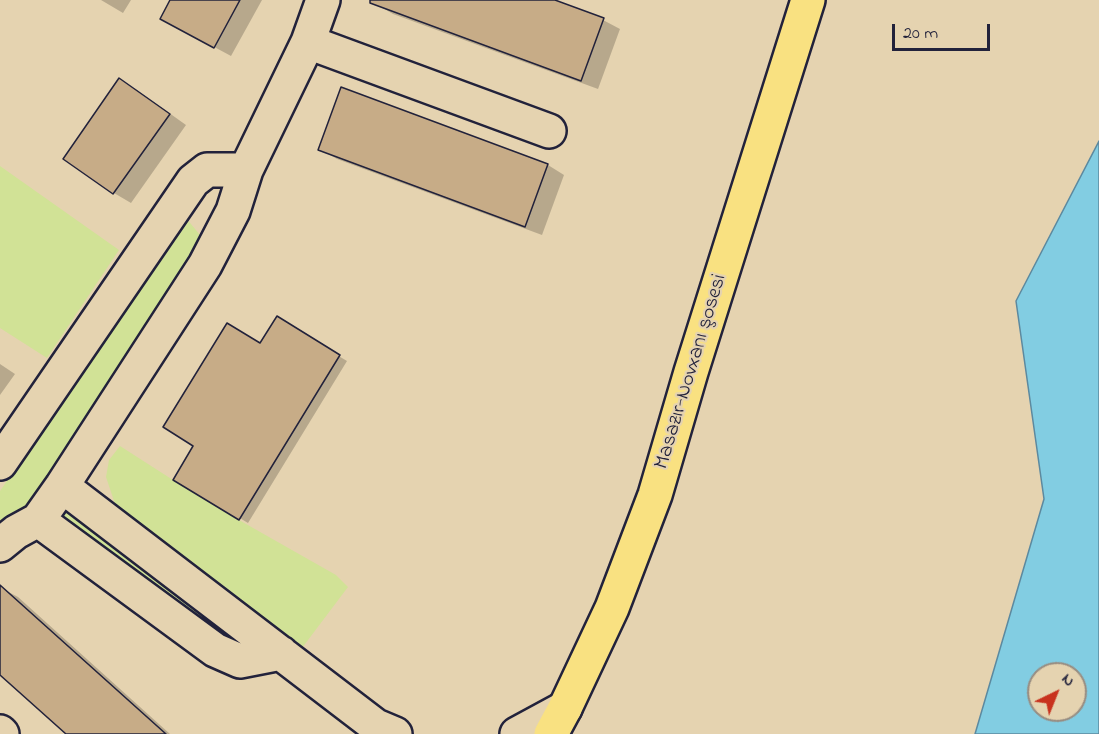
<!DOCTYPE html>
<meta charset="utf-8">
<style>
body{margin:0}
#map{position:relative;width:1099px;height:734px;overflow:hidden;background:#e5d3b0;font-family:"Indie Flower",sans-serif}
canvas{display:block}
.north{position:absolute;left:1027px;top:662px;width:60px;height:60px;box-sizing:border-box;background:#e5d3b0;border:2px solid #978c81;border-radius:50%;rotate:43deg;font-size:16px;font-weight:700;line-height:24px;text-align:center;color:#22223b}
.north::after{content:'';display:block;margin:auto;width:21px;height:27px;background:#c8321e;clip-path:polygon(50% 0,100% 100%,50% 72%,0 100%)}
.scale{position:absolute;left:892px;top:24px;width:98px;height:27px;box-sizing:border-box;border:3px solid #22223b;border-top:0;padding-left:8px;font-size:18px;line-height:21px;white-space:nowrap;color:#22223b;-webkit-text-stroke:4px #e5d3b0;paint-order:stroke}
</style>
<div id="map">
<canvas width="1099" height="734"></canvas>
<div class="north">N</div>
<div class="scale">20 m</div>
</div>
<script>
const context = document.querySelector('canvas').getContext('2d');
context.lineJoin = 'round';
function fillPath(path, color) {
  context.fillStyle = color;
  context.fill(path, 'evenodd');
}
function poly(rows) {
  const path = new Path2D();
  for (const r of rows) {
    path.moveTo(r[0], r[1]);
    for (let i = 2; i < r.length; i += 2) path.lineTo(r[i], r[i + 1]);
  }
  return path;
}
function trace(path, color, width, dash) {
  context.strokeStyle = color;
  context.lineWidth = width;
  context.lineCap = dash ? 'butt' : 'round';
  context.setLineDash(dash || []);
  context.stroke(path);
}
function write(font, color, halo, rows, align = 'center') {
  context.font = font + ' "Indie Flower",sans-serif';
  context.lineWidth = 4.5;
  context.setLineDash([]);
  context.textBaseline = 'middle';
  context.strokeStyle = halo;
  context.fillStyle = color;
  for (const [text, x, y, turn = 0] of rows) {
    context.save();
    context.translate(x, y);
    context.rotate((+turn || 0) * Math.PI / 180);
    context.textAlign = isNaN(turn) ? turn : align;
    if (halo) context.strokeText(text, 0, 0);
    context.fillText(text, 0, 0);
    context.restore();
  }
}
const green = poly([
 [0,166,119,250,47,358,0,328],
 [186,218,205,241,26,508,0,525,0,491],
 [120,446,173,480,239,520,336,575,348,587,302,648,118,513,106,477,109,460],
 [64,504,246,641,223,644,54,519]
]);
const water = poly([
 [1099,141,1099,734,975,734,1044,499,1016,301,1099,141],
 [1039,674,1075,674,1075,710,1039,710,1039,674]
]);
const shadow = poly([
 [101,0,131,0,123,13],
 [172,0,262,0,231,56,179,28],
 [377,0,550,0,603,20,620,29,598,89,393,14,376,4],
 [120,80,137,90,186,125,131,203,114,193,65,158],
 [342,89,548,165,564,175,542,235,337,159,320,149],
 [277,319,347,361,248,523,175,479],
 [0,364,15,374,0,395],
 [1,588,18,597,170,734,68,734,0,673]
]);
const building = poly([
 [170,0,240,0,214,48,160,19,170,0],
 [370,0,555,0,604,18,581,81,370,3,370,0],
 [119,78,170,114,113,194,63,159,119,78],
 [341,87,548,164,525,227,318,150,341,87],
 [277,316,340,355,239,520,173,480,193,446,163,427,227,323,260,343,277,316],
 [0,585,166,734,66,734,0,675,0,585]
]);
const minor = poly([
 [308,42,549,131],
 [0,463,193,181,207,170,246,170],
 [62,486,376,726,395,734],
 [38,520,215,650,240,661,281,653],
 [0,545,16,532,38,520,62,486,205,265,233,211,246,170,308,42,323,0],
 [0,732,2,734],
 [517,734,565,708]
]);
const major = poly([
 [551,734,565,708,612,608,655,495,691,372,808,0]
]);
const streetNames = [
 ["Masazır-Novxanı şosesi",692,372,-73]
];
fillPath(green, '#d1e296');
fillPath(water, '#82cde2');
trace(water, '#5c899f', 1.5);
fillPath(shadow, '#0003');
fillPath(building, '#c7ac87');
trace(building, '#22223b', 1.5);
trace(minor, '#22223b', 38);
trace(major, '#22223b', 38);
trace(minor, '#e5d3b0', 33);
trace(major, '#f9e181', 33);
write('21px', '#22223b', '#e5d3b0', streetNames);
</script>
